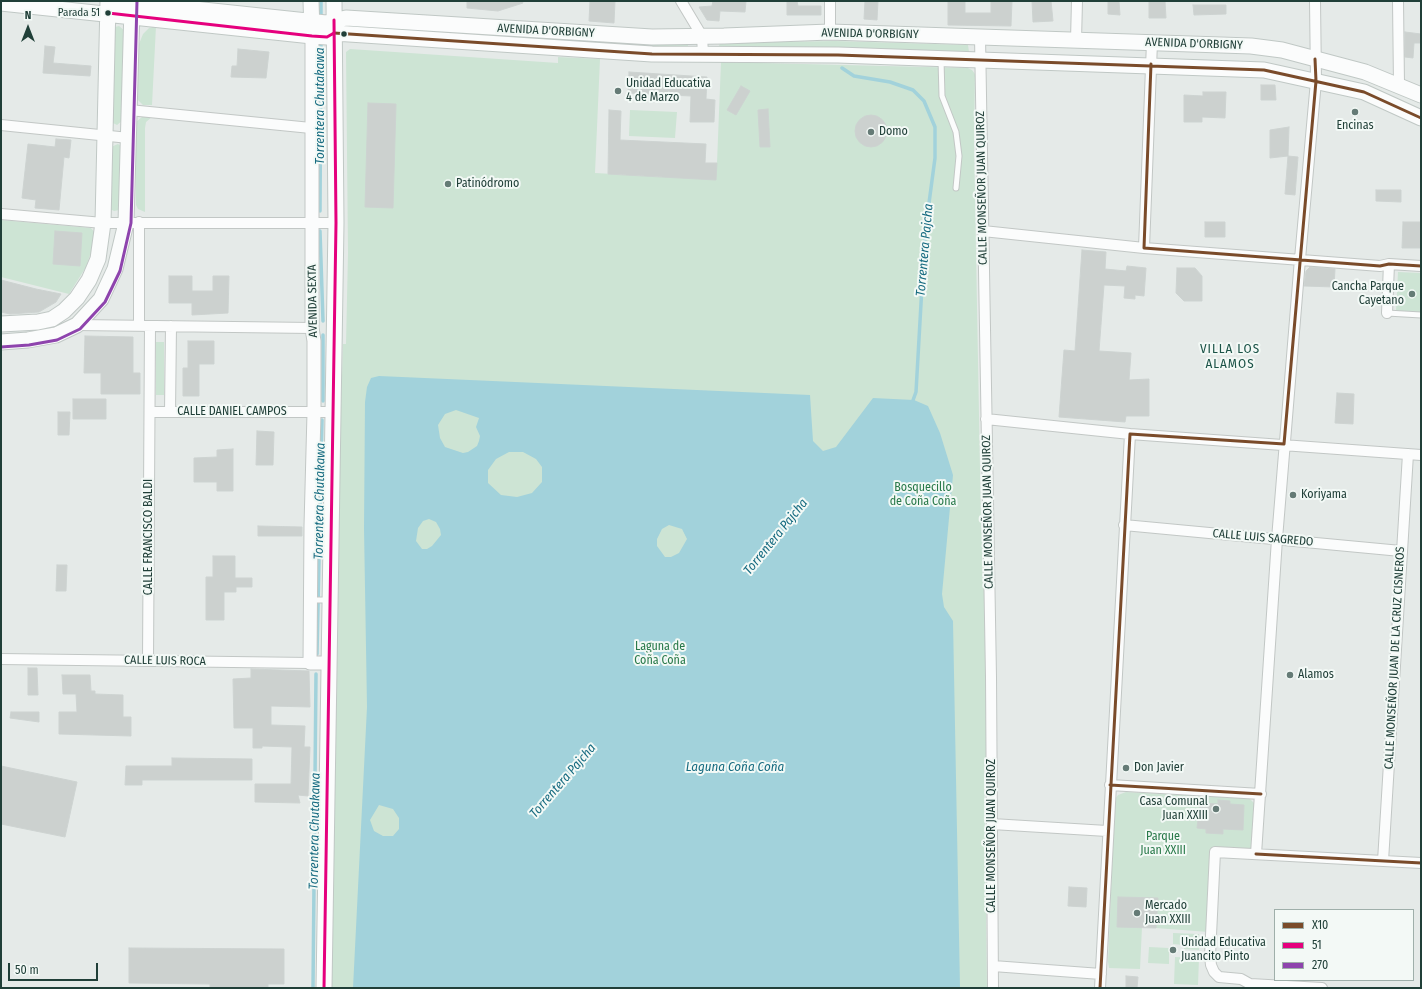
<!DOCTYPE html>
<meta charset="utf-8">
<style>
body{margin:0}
#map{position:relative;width:1422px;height:989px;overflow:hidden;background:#e5eae8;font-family:"Fira Sans Condensed",sans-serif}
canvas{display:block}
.frame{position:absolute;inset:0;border:2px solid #203f38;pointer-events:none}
.legend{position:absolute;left:1274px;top:909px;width:140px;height:72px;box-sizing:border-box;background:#f3f9f6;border:1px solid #9fafaa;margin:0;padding:5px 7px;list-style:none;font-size:12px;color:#203f38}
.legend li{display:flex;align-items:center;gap:8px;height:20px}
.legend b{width:20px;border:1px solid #9fafaa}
.north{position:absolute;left:8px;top:8px;width:40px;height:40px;-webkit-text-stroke:3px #f3f9f6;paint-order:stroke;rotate:0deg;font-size:11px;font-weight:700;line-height:16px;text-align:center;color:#203f38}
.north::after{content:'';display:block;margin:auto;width:14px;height:18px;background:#203f38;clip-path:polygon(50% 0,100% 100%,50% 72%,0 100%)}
.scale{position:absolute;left:8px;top:963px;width:90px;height:18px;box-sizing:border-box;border:2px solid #203f38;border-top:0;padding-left:5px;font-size:12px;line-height:14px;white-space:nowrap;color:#203f38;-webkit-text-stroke:3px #f3f9f6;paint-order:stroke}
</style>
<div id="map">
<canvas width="1422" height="989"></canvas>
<div class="frame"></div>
<ul class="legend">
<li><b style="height:5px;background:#7a4b2a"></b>X10</li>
<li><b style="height:5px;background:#e5007d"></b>51</li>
<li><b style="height:5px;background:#8e44ad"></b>270</li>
</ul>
<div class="north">N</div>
<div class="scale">50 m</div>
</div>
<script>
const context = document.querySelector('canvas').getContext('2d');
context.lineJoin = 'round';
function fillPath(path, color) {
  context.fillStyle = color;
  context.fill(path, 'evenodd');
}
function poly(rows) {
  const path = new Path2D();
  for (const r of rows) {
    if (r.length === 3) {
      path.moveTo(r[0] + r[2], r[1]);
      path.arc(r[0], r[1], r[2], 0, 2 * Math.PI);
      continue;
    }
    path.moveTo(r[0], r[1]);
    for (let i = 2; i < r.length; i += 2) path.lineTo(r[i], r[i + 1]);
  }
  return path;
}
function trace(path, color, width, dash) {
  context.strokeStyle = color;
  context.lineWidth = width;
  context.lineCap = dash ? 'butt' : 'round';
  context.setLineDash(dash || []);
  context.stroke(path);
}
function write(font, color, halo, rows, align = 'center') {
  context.font = font + ' "Fira Sans Condensed",sans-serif';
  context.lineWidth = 4;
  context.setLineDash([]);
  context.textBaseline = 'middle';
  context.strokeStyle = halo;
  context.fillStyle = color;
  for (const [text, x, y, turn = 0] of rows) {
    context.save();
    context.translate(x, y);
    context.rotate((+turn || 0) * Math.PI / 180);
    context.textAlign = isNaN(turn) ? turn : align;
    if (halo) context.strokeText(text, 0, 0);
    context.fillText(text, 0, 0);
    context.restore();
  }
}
const green = poly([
 [345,23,688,43,688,47,656,47,345,26],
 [119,26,125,31,123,120,117,125,113,123,112,30,115,27],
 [156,26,152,105,143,105,137,99,139,44,143,34,149,28],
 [835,41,968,45,969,52,719,46,720,43],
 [350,49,558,63,558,57,600,59,595,173,667,177,717,163,721,62,968,68,972,70,975,74,974,142,981,524,982,537,986,555,982,555,983,583,988,586,989,750,984,769,987,988,331,988,335,591,343,344,346,344,348,253,346,52],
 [630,110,677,112,675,138,629,136],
 [142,117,152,117,146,122,145,128,145,212,138,209,136,205,136,122],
 [118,144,121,146,119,210,114,211,110,209,111,147],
 [1,220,91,228,96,234,93,246,86,267,69,294,1,277],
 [1398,272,1421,273,1421,313,1396,312],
 [156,342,164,342,164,395,156,395],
 [1126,792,1249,798,1255,804,1253,846,1251,849,1217,848,1209,932,1142,927,1140,969,1109,968,1108,962,1115,799,1118,795],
 [1173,933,1199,934,1199,950,1184,949,1184,945,1173,944],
 [1149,947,1169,948,1169,964,1148,963],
 [1175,957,1199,958,1198,985,1174,984]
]);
const water = poly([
 [379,376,810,395,813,441,823,451,836,447,873,398,914,400,928,406,940,433,953,475,942,594,944,607,953,621,960,988,353,988,367,707,364,528,365,402,367,387,371,378],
 [456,410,479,418,476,427,480,436,479,441,477,446,468,452,463,453,445,447,440,438,438,425,445,414],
 [509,452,523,452,536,459,542,467,542,482,532,493,517,497,501,495,488,483,488,470,496,459],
 [429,519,436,522,440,529,441,535,432,546,427,549,422,549,416,541,418,528,423,521],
 [669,525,682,529,687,539,679,553,671,557,665,557,657,546,657,539,662,529],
 [379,805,393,809,399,818,399,829,393,836,383,836,374,831,370,820]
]);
const stream = poly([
 [321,18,321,1],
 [842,68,854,76,890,82,913,90,924,101,935,127,935,158,925,233,916,392,912,403],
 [320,211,321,40],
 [320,231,323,321],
 [323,335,323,401],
 [317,654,322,420],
 [313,988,316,674]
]);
const building = poly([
 [467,1,522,1,523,3,498,11,467,8,467,1],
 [590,1,615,1,614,23,589,21,590,1],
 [713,1,746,1,745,12,720,11,719,21,707,20,699,7,712,6,713,1],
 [787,1,797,1,798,6,821,6,821,15,787,15,787,1],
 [865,1,878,1,877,20,864,19,865,1],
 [948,1,965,1,965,13,991,13,991,1,1012,1,1011,26,948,25,948,1],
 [1032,1,1051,1,1053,21,1033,22,1032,1],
 [1108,1,1119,1,1120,15,1108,14,1108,1],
 [1149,1,1165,1,1166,18,1149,18,1149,1],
 [1193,5,1226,5,1226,14,1194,15,1193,5],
 [1405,32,1421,34,1421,43,1414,43,1413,58,1405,57,1405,32],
 [45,46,55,47,53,63,91,66,90,76,43,73,45,46],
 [238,49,269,52,266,78,231,77,232,66,237,66,238,49],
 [629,72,707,77,706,99,715,100,714,122,690,122,691,96,628,93,629,72],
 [1261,85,1275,85,1276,100,1261,100,1261,85],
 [741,86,750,91,736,115,727,110,741,86],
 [1203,92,1226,92,1225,118,1202,117,1202,122,1184,122,1184,95,1203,96,1203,92],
 [368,103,396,104,393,208,365,207,368,103],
 [768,109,770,147,760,147,758,110,768,109],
 [609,110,621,111,620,140,706,144,705,163,717,163,716,180,608,174,609,110],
 [871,131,16],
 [1289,127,1288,156,1270,158,1270,130,1289,127],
 [56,139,71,140,69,158,64,157,59,210,35,208,36,200,22,198,28,144,55,147,56,139],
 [1288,156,1298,157,1295,195,1285,194,1288,156],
 [1376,190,1401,190,1401,202,1376,201,1376,190],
 [1205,222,1225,222,1225,237,1205,237,1205,222],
 [1403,222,1421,222,1421,248,1402,248,1403,222],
 [55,231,82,233,80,266,53,264,55,231],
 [1082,250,1106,252,1105,269,1126,271,1127,266,1146,268,1144,296,1135,295,1135,299,1124,298,1125,286,1104,285,1099,351,1131,353,1129,380,1149,379,1149,416,1126,416,1125,422,1059,417,1064,350,1075,351,1082,250],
 [1310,267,1335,269,1334,287,1304,286,1306,271,1310,267],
 [1177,268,1195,268,1202,276,1202,301,1184,301,1176,293,1177,268],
 [169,276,192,276,192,291,213,291,213,276,229,276,228,313,192,315,192,303,169,303,169,276],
 [1,280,36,289,61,294,56,302,39,312,10,314,1,312,1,280],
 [85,336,133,337,133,373,140,373,140,394,101,394,101,373,84,373,85,336],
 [188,341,214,341,214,364,199,364,199,396,183,396,183,368,188,368,188,341],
 [1337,393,1354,394,1353,424,1335,423,1337,393],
 [73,399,106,399,106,419,73,419,73,399],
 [58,412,70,412,69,435,58,435,58,412],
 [257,431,274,432,273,465,256,465,257,431],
 [233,449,233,491,217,491,217,482,194,482,194,458,217,457,217,450,233,449],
 [258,526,302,527,302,536,258,536,258,526],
 [213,556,235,556,235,578,252,578,252,587,236,587,236,592,224,592,224,620,206,620,206,577,213,577,213,556],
 [57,565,67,565,66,591,56,591,57,565],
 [28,668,37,668,38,695,28,695,28,668],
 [251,669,309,671,310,707,271,706,271,725,305,726,304,747,310,747,308,796,298,795,300,803,255,802,255,784,291,784,292,747,262,746,262,748,253,748,253,728,234,728,233,679,251,678,251,669],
 [62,675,90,675,91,691,95,691,95,694,123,695,123,717,131,717,131,736,59,734,59,712,77,712,76,694,63,694,62,675],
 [11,712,39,712,39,722,10,718,11,712],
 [172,758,252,759,252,780,142,780,142,785,125,785,126,766,172,766,172,758],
 [1,766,77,782,65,837,1,824,1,766],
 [1218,800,1230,801,1230,804,1244,805,1243,830,1223,829,1223,834,1206,833,1206,829,1197,828,1200,803,1218,804,1218,800],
 [1069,887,1087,888,1086,907,1068,906,1069,887],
 [1118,897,1158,898,1156,928,1117,927,1118,897],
 [129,948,284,949,284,984,268,984,268,988,210,988,210,984,129,983,129,948],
 [1126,976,1138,977,1137,988,1126,988,1126,976]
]);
const service = poly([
 [941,60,942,96,956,132,959,156,956,188],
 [1387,313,1421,315],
 [312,600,328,600]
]);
const minor = poly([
 [681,1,702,36,703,54],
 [1398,1,1399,85],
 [830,32,830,1],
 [980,37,991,677,993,988],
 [1076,40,1077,1],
 [129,110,311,128],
 [1,125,129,138],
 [1,214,103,223,336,223],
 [139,222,139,326],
 [983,231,1144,248,1380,266,1389,264,1421,266],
 [1144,248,1152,42],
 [1387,313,1389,264],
 [77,325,312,328],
 [150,412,333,412],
 [170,412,171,326],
 [986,419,1130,434,1421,455],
 [1124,525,1401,551],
 [1,659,310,663],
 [148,661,150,326],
 [1110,785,1261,794],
 [992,824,1107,831],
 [1256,854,1277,539,1300,259,1316,81,1315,1],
 [1383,861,1408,454],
 [993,966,1101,974],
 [1100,988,1130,434],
 [1322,988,1250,984,1241,979,1219,977,1214,972,1211,965,1210,956,1215,852,1421,863]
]);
const tertiary = poly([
 [312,36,312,328,314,341,314,413,311,526,310,663,328,663]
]);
const secondary = poly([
 [119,1,326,23,346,18,652,37,724,36,830,32,1251,46,1282,50,1365,72,1421,95],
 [311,1,312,31],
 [1,3,312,36,327,37,334,33,652,54,838,55,1264,70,1364,92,1421,118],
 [1,324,38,322,52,319,64,311,77,298,89,280,98,259,103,223,108,1],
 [1,342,28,340,56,335,77,325,101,299,115,269,126,223,132,7],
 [324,988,336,223,334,1]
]);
const bus1 = poly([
 [334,33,652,54,838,55,1264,70,1364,92,1421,118],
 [1151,64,1144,248,1380,266,1389,264,1421,266],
 [1130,434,1284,444],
 [1284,444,1316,81,1315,59],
 [1110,785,1261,794],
 [1256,854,1421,863],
 [1100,988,1130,434]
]);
const bus2 = poly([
 [108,13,312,36,327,37,334,33],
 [324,988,336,223,334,20]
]);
const bus3 = poly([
 [1,347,29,345,57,340,80,329,105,302,120,271,131,223,137,1]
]);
const markers = [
 [108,13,3.5,"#203f38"],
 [344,34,3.5,"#203f38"],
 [618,91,4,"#657b76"],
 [1355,112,4,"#657b76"],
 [871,132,4,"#657b76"],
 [448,184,4,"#657b76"],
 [1412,294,4,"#657b76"],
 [1293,495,4,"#657b76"],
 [1290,675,4,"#657b76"],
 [1126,768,4,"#657b76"],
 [1216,809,4,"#657b76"],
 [1137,913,4,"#657b76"],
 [1173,950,4,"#657b76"]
];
const busNames = [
 ["Parada 51",100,13]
];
const streetNames = [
 ["AVENIDA D'ORBIGNY",546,31,3],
 ["AVENIDA D'ORBIGNY",870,34,1],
 ["AVENIDA D'ORBIGNY",1194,44,2],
 ["CALLE MONSEÑOR JUAN QUIROZ",982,188,-91],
 ["AVENIDA SEXTA",313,301,-91],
 ["CALLE DANIEL CAMPOS",232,412],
 ["CALLE MONSEÑOR JUAN QUIROZ",988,512,-91],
 ["CALLE FRANCISCO BALDI",149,537,-90],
 ["CALLE LUIS SAGREDO",1263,538,5],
 ["CALLE MONSEÑOR JUAN DE LA CRUZ CISNEROS",1395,658,-87],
 ["CALLE LUIS ROCA",165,661,1],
 ["CALLE MONSEÑOR JUAN QUIROZ",992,836,-90]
];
const poiNames = [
 ["Unidad Educativa",626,84],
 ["4 de Marzo",626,98],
 ["Encinas",1355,126,"center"],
 ["Domo",879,132],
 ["Patinódromo",456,184],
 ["Cancha Parque",1404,287,"right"],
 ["Cayetano",1404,301,"right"],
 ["Koriyama",1301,495],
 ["Alamos",1298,675],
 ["Don Javier",1134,768],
 ["Casa Comunal",1208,802,"right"],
 ["Juan XXIII",1208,816,"right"],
 ["Mercado",1145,906],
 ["Juan XXIII",1145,920],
 ["Unidad Educativa",1181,943],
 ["Juancito Pinto",1181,957]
];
const parkNames = [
 ["Bosquecillo",923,488],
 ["de Coña Coña",923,502],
 ["Laguna de",660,647],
 ["Coña Coña",660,661],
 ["Parque",1163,837],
 ["Juan XXIII",1163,851]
];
const waterNames = [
 ["Torrentera Chutakawa",320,106,-90],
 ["Torrentera Pajcha",925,250,-85],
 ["Torrentera Chutakawa",320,501,-89],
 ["Torrentera Pajcha",776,537,-51],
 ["Laguna Coña Coña",735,767],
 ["Torrentera Pajcha",563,781,-49],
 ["Torrentera Chutakawa",315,831,-89]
];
const neighbourhoodNames = [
 ["VILLA LOS",1230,349],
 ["ALAMOS",1230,364]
];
fillPath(green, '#cde4d4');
fillPath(water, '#a2d2db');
trace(stream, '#a2d2db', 3.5);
fillPath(building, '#ccd1cf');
trace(building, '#cdd3d1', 1);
trace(service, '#c2c7c5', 7);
trace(minor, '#c2c7c5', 12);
trace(tertiary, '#c2c7c5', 15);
trace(secondary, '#c0c8c5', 17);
trace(service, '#fbfcfc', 5);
trace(minor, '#fbfcfc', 10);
trace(tertiary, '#fbfcfc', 13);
trace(secondary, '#fbfcfc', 15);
trace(bus1, '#7a4b2a', 3);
trace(bus2, '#e5007d', 3);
trace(bus3, '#8e44ad', 3);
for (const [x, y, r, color] of markers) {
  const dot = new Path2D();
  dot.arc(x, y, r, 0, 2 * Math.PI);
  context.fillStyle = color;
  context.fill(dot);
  trace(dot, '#f3f9f6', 1.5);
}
write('11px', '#203f38', '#f3f9f6', busNames, 'right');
write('12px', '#203f38', '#f3f9f6', streetNames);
write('12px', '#203f38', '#f3f9f6', poiNames, 'left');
write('12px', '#287949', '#f3f9f6', parkNames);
write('italic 13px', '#166b80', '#f3f9f6', waterNames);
context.letterSpacing = '1px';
write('13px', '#1b5347', '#f3f9f6', neighbourhoodNames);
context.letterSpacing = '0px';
</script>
